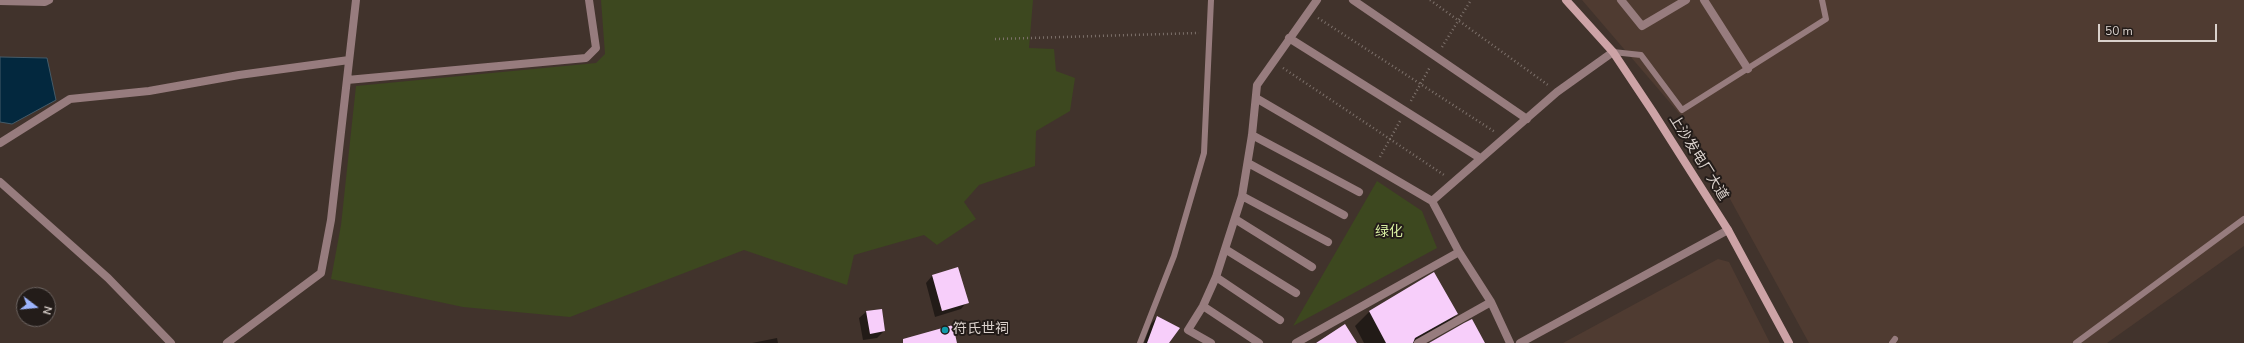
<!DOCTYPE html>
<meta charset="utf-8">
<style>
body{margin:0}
#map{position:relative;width:2244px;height:343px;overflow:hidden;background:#41332c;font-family:"Nunito Sans",sans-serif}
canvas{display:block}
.north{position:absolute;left:16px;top:287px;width:40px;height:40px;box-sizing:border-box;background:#231c19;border:1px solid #6c6461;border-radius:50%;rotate:106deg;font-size:11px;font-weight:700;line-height:16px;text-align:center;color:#dad1cc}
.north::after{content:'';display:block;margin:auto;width:14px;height:18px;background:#9db4fd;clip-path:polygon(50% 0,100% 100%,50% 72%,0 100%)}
.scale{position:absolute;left:2098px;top:24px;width:119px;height:18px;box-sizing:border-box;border:2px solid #dad1cc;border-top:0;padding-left:5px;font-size:12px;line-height:14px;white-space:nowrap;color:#dad1cc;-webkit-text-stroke:3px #231c19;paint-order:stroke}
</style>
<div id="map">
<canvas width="2244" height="343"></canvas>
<div class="north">N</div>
<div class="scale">50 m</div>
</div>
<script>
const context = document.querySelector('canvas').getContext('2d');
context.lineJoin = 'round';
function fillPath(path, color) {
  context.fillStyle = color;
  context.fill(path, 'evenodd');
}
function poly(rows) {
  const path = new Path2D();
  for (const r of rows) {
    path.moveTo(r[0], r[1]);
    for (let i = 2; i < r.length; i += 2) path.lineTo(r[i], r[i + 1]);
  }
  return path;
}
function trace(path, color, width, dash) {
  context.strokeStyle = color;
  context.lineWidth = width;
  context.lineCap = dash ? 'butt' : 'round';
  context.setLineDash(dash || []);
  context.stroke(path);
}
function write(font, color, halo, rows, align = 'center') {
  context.font = font + ' "Nunito Sans","Noto Sans SC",sans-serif';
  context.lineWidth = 4;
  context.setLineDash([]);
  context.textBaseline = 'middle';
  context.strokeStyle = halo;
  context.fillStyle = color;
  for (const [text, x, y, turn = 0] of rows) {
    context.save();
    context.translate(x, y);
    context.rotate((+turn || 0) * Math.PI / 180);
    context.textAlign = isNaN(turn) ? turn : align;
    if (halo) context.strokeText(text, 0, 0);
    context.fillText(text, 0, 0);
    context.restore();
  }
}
const built = poly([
 [1582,0,2244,0,2244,246,2107,343,1809,343,1690,126],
 [1718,259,1729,262,1770,343,1563,343]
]);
const green = poly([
 [601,0,1033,0,1029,48,1054,49,1056,71,1075,78,1070,111,1036,131,1035,166,979,185,964,202,976,219,937,245,924,235,854,255,847,285,744,250,570,317,463,307,331,279,341,225,356,86,596,63,605,54],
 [1377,181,1422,211,1437,248,1293,326]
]);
const water = poly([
 [0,57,47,58,56,100,12,124,0,122,0,57]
]);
const shadow = poly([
 [932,276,967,302,961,309,935,317,926,283],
 [882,310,884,331,877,338,863,340,859,318,866,312],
 [1370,311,1457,314,1442,329,1417,343,1364,343,1355,326],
 [1157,317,1167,343,1144,343,1151,324],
 [777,338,778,343,752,343]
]);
const building = poly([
 [958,267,969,303,942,311,932,275],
 [1434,272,1458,314,1415,338,1413,343,1386,343,1369,311],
 [882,309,885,331,870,334,866,311],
 [1157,316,1180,328,1169,343,1147,343],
 [1472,319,1485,343,1429,343,1464,323],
 [1345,324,1357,343,1316,343],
 [953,325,957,343,903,343,903,339]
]);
const path = poly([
 [1430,0,1548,85],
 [1318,18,1495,132],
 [995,39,1199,33],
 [1442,47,1471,0],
 [1283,68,1444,175],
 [1411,101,1430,67],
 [1380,157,1400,121]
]);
const lane = poly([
 [1613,52,1641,55,1682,110,1826,19,1822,0],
 [1140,343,1174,256,1204,153,1211,0],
 [1892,343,1895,339],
 [2076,343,2244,219]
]);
const street = poly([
 [1353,0,1527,119],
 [1621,0,1642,26,1686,0],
 [1704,0,1748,69],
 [0,1,45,2,49,0],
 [1289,38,1480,158],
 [347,80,586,58,596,48,589,0],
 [1256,98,1432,201],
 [1252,135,1359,192],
 [0,143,70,99,149,91,239,75,349,60],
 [1248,163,1344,215],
 [0,182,108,278,171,343],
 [1242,196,1328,242],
 [1235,219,1312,267],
 [1225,249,1296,293],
 [1216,277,1280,320],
 [1203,306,1259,343],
 [227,343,321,273,331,220,356,0],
 [1211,343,1188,330,1203,306,1216,277,1242,196,1252,135,1257,85,1317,0],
 [1296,343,1459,252],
 [1418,343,1491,302],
 [1510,343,1491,302,1459,252,1432,201,1557,92,1613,52],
 [1520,343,1728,230]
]);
const secondary = poly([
 [1566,0,1613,52,1653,112,1728,230,1789,343]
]);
const markers = [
 [945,330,4,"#0f9aa8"]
];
const streetNames = [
 ["上沙发电厂大道",1698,158,58]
];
const parkNames = [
 ["绿化",1389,233]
];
const poiNames = [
 ["符氏世祠",953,330]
];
fillPath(built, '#4f3b31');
fillPath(green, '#3d481f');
fillPath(water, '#03283e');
trace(water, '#445b69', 1);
fillPath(shadow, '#0007');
fillPath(building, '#f7cefa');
trace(path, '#7d716b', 2.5, [1, 3]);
trace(lane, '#977c7e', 6);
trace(street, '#977c7e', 8);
trace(secondary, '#cda3a6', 8);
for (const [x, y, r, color] of markers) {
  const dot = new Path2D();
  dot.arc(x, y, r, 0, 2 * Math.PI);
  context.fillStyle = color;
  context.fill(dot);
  trace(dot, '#231c19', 1.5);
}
write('14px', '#dad1cc', '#231c19', streetNames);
write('14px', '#d5ec9f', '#231c19', parkNames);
write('14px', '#dad1cc', '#231c19', poiNames, 'left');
</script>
